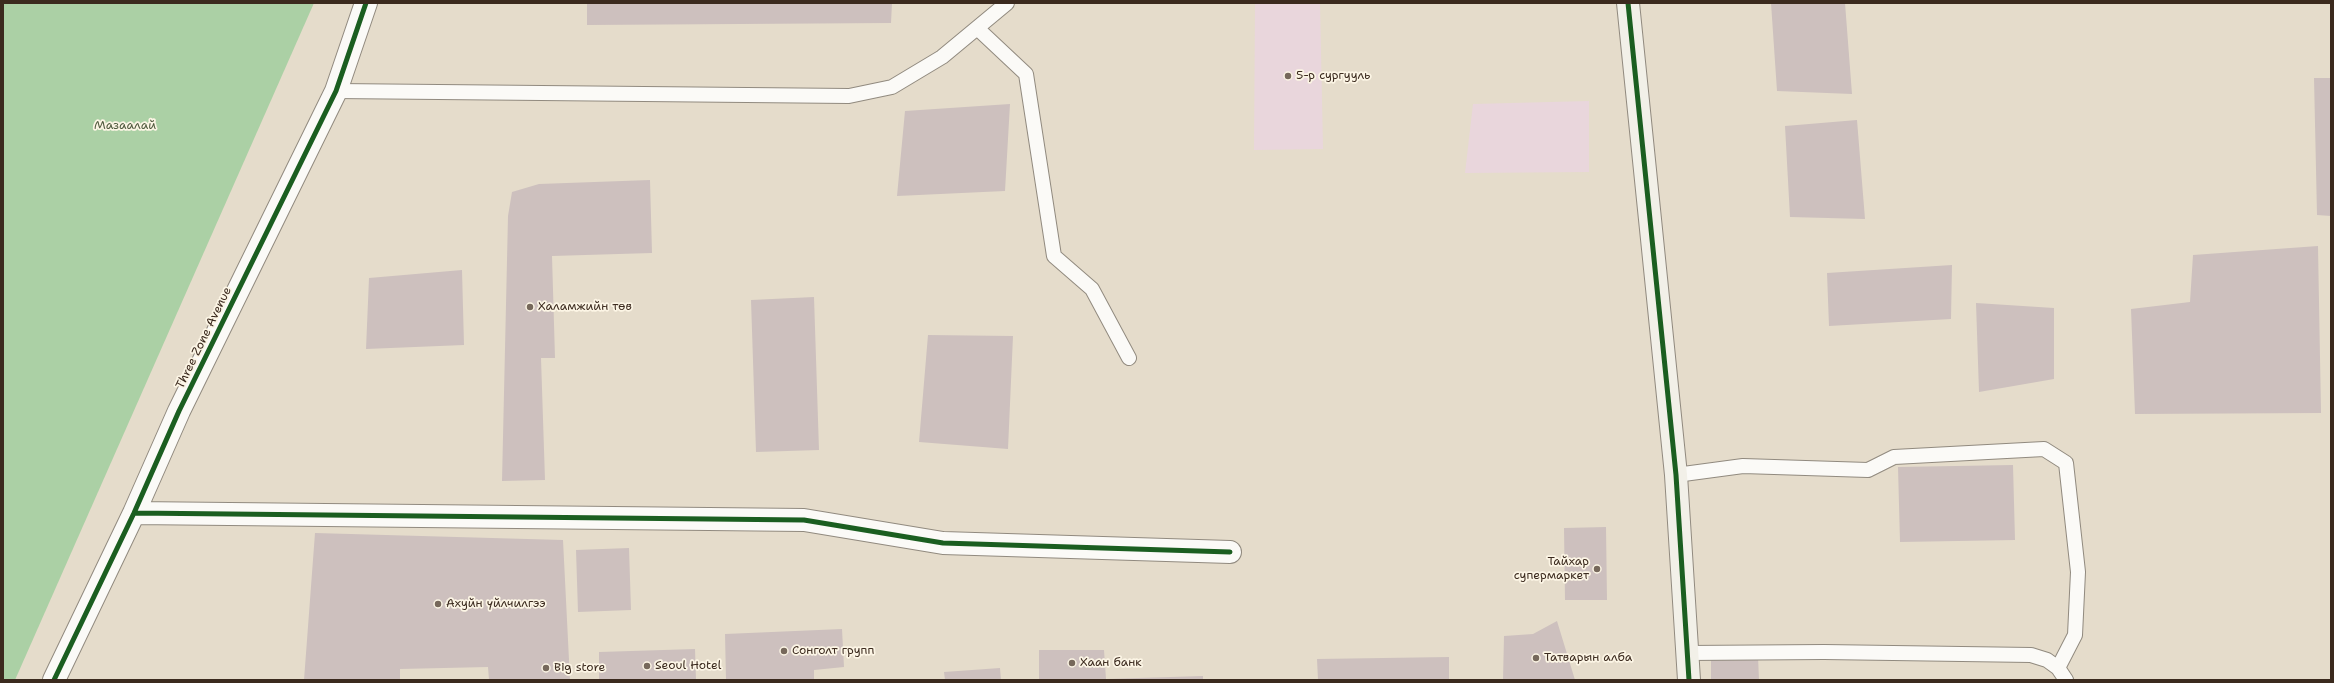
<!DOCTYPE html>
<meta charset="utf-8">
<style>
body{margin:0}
#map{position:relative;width:2334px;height:683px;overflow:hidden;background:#e5dccb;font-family:"Shantell Sans",sans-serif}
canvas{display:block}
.frame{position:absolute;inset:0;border:4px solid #3b2a1e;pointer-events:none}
</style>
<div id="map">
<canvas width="2334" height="683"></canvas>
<div class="frame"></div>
</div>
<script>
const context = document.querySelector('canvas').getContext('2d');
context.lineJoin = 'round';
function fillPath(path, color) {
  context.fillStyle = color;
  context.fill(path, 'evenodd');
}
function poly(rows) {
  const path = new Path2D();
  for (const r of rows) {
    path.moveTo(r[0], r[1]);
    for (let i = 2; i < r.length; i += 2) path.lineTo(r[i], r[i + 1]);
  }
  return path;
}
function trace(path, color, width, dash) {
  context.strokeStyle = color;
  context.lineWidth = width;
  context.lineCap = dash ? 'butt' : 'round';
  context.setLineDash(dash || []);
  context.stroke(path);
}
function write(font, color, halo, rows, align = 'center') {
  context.font = font + ' "Shantell Sans",sans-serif';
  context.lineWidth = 3.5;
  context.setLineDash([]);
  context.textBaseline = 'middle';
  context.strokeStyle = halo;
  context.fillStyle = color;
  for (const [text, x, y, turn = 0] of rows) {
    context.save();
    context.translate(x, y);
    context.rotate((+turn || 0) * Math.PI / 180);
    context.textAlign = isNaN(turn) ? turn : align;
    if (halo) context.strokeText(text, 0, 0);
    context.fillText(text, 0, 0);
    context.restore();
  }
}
const built = poly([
 [1255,3,1320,3,1323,149,1254,150],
 [1589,101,1589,172,1465,173,1473,104]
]);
const green = poly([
 [3,3,314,3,15,680,3,680]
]);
const building = poly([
 [587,3,892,3,891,23,587,25],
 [1771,3,1845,3,1852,94,1777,91],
 [2314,78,2331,78,2331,216,2317,215],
 [1010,104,1005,191,897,196,905,111],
 [1857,120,1865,219,1790,217,1785,126],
 [650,180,652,253,552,256,555,358,541,358,545,480,502,481,508,216,512,192,539,184],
 [2318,246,2321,413,2135,414,2131,309,2190,302,2193,255],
 [1952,265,1951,319,1829,326,1827,273],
 [462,270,464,345,366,349,369,278],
 [814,297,819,450,756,452,751,300],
 [1976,303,2054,308,2054,379,1979,392],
 [928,335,1013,336,1008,449,919,442],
 [2013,465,2015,540,1900,542,1898,467],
 [1606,527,1607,600,1565,600,1564,528],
 [315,533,563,540,570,680,489,680,488,667,400,669,400,680,304,680],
 [629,548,631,610,578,612,576,550],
 [1557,621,1575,680,1503,680,1504,636,1533,634],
 [842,629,844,667,814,670,814,680,726,680,725,634],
 [695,649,696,680,599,680,599,652],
 [1039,650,1104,650,1106,679,1203,676,1203,680,1039,680],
 [1758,656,1759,680,1711,680,1711,657],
 [1449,657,1449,680,1318,680,1317,659],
 [1000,668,1001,680,945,680,944,672]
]);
const lane = poly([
 [977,28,1026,74,1054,256,1092,289,1129,358],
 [336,91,849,96,892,87,942,57,1007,3],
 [1676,475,1743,466,1868,470,1894,457,2044,449,2066,463,2078,572,2075,635,2058,668],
 [1687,653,1824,652,2031,655,2047,660,2058,668,2066,680]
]);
const street = poly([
 [134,513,804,520,943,543,1230,552],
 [54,680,134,513,179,411,336,91,366,3]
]);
const secondary = poly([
 [1628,3,1676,475,1689,680]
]);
const cycleway = poly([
 [1628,3,1676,475,1689,680],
 [134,513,804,520,943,543,1230,552],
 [54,680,134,513,179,411,336,91,366,3]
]);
const markers = [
 [1288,76,4,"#76685b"],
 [530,307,4,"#76685b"],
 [1597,569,4,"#76685b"],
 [438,604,4,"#76685b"],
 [784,651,4,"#76685b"],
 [1536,658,4,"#76685b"],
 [1072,663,4,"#76685b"],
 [647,666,4,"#76685b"],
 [546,668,4,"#76685b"]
];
const poiNames = [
 ["5-р сургууль",1296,76],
 ["Халамжийн төв",538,307],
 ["Тайхар",1589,562,"right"],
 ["супермаркет",1589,576,"right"],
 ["Ахуйн үйлчилгээ",446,604],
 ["Сонголт групп",792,651],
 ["Татварын алба",1544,658],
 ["Хаан банк",1080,663],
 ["Seoul Hotel",655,666],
 ["Big store",554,668]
];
const parkNames = [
 ["Мазаалай",125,126]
];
const streetNames = [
 ["Three Zone Avenue",204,338,-64]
];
fillPath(built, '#e9d6dc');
fillPath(green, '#abd0a5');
fillPath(building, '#cdc0be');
trace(lane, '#918a7f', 16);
trace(street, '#918a7f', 24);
trace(secondary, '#918a7f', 24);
trace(lane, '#fbfaf7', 14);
trace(street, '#fbfaf7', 22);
trace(secondary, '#f2f0e8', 22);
trace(cycleway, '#1b5e20', 5);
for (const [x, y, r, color] of markers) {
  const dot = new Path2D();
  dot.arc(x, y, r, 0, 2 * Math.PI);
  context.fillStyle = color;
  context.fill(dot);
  trace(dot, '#fcf5e5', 1.5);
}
write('12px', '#3b2a1e', '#fcf5e5', poiNames, 'left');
write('12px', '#4e593d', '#fcf5e5', parkNames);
write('12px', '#3b2a1e', '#fcf5e5', streetNames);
</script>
